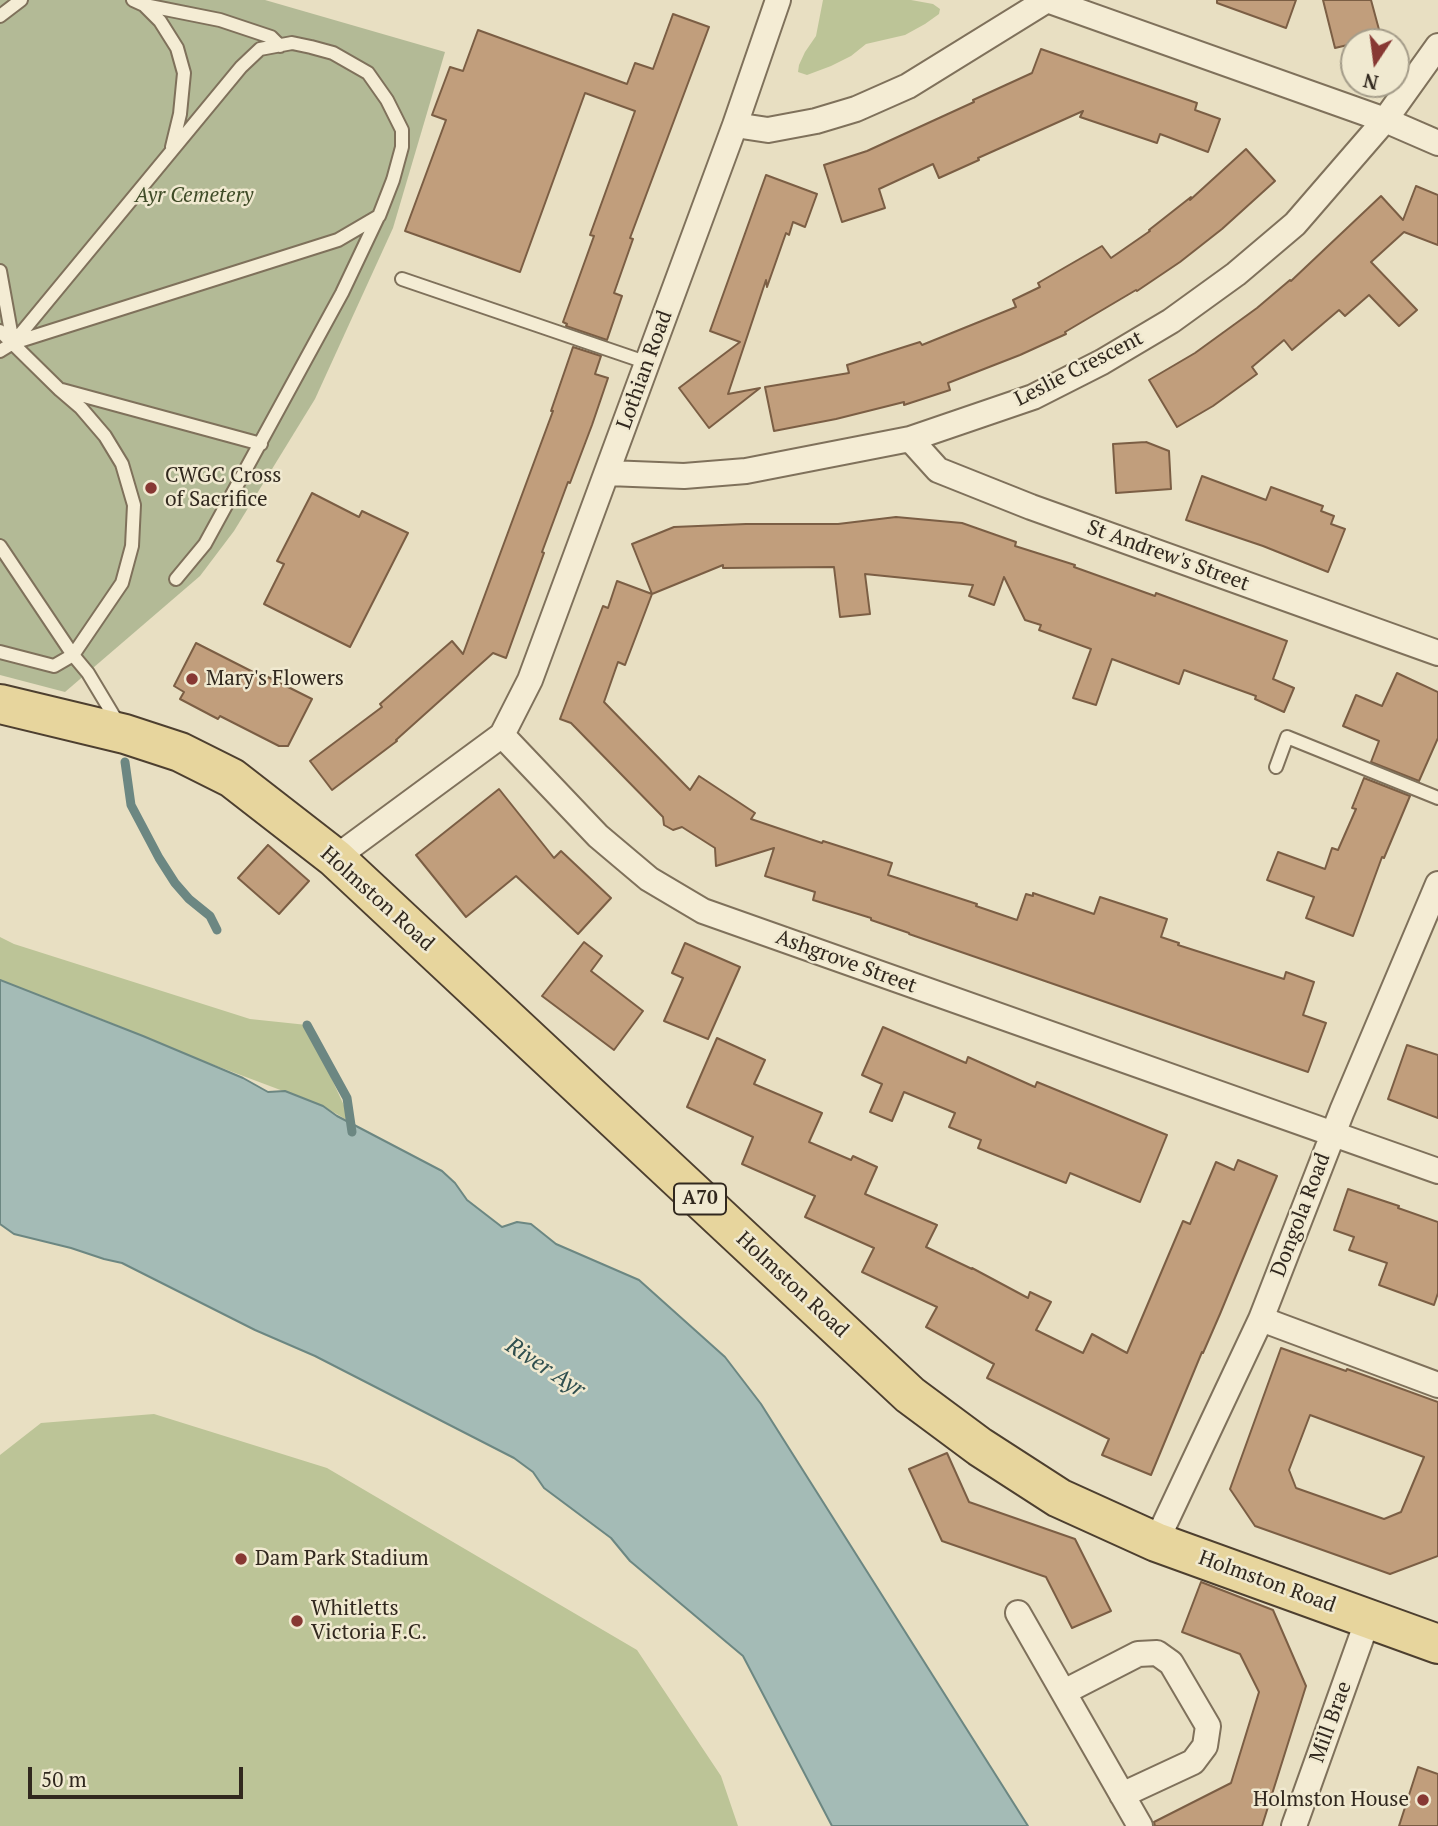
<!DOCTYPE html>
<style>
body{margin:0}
#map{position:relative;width:1438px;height:1826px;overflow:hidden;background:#e8dfc2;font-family:"PT Serif",serif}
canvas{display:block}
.north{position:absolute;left:1340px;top:28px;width:70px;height:70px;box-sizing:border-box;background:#f0e9d0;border:2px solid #a49c89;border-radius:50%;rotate:193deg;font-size:19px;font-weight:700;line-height:28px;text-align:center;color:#31281e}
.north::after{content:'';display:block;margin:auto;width:24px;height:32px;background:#873833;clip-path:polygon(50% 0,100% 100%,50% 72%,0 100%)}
.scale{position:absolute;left:28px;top:1767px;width:215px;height:32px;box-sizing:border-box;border:4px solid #31281e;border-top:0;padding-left:9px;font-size:21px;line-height:24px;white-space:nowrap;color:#31281e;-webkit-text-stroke:5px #f0e9d0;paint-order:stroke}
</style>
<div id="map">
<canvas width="1438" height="1826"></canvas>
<div class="north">N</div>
<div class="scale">50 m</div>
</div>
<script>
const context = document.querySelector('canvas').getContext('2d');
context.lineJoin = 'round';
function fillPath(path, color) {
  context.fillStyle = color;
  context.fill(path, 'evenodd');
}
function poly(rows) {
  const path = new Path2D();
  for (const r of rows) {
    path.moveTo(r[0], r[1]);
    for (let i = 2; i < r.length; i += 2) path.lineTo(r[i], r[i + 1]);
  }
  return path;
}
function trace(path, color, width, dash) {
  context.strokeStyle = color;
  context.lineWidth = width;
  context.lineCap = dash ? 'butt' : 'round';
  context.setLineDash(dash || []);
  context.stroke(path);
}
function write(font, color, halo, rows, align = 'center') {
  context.font = font + ' "PT Serif",serif';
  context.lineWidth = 5;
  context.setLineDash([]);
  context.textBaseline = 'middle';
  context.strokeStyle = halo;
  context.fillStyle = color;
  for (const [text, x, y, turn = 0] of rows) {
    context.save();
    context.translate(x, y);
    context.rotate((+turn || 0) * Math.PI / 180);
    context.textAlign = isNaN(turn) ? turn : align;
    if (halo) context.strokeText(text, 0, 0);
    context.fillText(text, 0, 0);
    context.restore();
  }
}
const green = poly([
 [823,0,911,0,933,4,940,9,939,14,925,24,905,35,866,44,851,56,831,66,807,75,798,72,799,65,805,52,816,36],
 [0,937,14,944,250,1019,307,1025,352,1123,323,1106,198,1059,104,1020,0,980],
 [154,1414,327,1468,637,1650,721,1776,738,1826,0,1826,0,1455,41,1423]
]);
const cemetery = poly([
 [0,0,265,0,445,52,393,228,315,399,234,531,200,576,65,692,0,675]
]);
const water = poly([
 [0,980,143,1036,243,1078,268,1092,285,1091,323,1106,337,1116,442,1171,455,1183,467,1200,502,1227,517,1222,531,1224,556,1244,639,1280,725,1357,761,1404,1028,1826,832,1826,743,1656,630,1561,611,1538,544,1488,533,1472,514,1458,315,1356,255,1330,122,1263,104,1259,71,1248,14,1234,0,1224,0,980]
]);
const stream = poly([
 [125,762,131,805,159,858,175,883,189,899,210,916,217,930],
 [307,1025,347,1098,352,1132]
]);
const building = poly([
 [1217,0,1296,0,1286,28,1217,3,1217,0],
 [1323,0,1371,0,1381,37,1335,48,1323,0],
 [673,14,709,27,630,238,633,239,614,293,622,296,607,340,566,326,567,324,563,322,594,236,590,235,635,111,585,93,520,272,405,231,446,120,432,115,450,67,463,71,478,30,627,84,635,63,653,69,673,14],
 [1041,49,1197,103,1195,110,1220,119,1208,152,1160,134,1157,143,1080,117,1083,111,978,158,979,160,939,178,933,164,879,189,885,208,842,222,824,165,867,151,974,102,973,100,1032,73,1041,49],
 [1246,149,1275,181,1222,229,1180,262,1137,291,1136,290,1065,332,1066,334,1020,355,948,383,950,390,904,405,904,402,836,419,774,431,765,387,849,373,847,365,920,342,922,345,1016,307,1013,300,1040,287,1038,283,1102,246,1111,258,1150,231,1149,230,1191,197,1190,200,1246,149],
 [766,175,817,194,805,227,793,222,789,235,786,233,767,287,766,280,728,394,760,388,709,428,679,388,740,342,710,331,766,175],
 [1416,186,1438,195,1438,245,1404,232,1371,262,1417,310,1399,326,1369,295,1345,316,1339,310,1292,350,1284,340,1252,367,1257,374,1213,406,1177,427,1149,380,1195,353,1257,308,1290,280,1291,281,1381,196,1403,220,1416,186],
 [573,347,601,356,595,374,608,378,592,425,570,483,568,482,542,552,544,553,506,658,493,653,396,740,397,741,332,790,310,761,382,707,380,704,452,641,463,654,553,411,551,411,573,347],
 [1146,442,1169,451,1171,489,1116,493,1113,444,1146,442],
 [1202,476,1266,500,1271,487,1323,506,1321,511,1334,516,1331,524,1345,529,1328,572,1263,546,1186,520,1202,476],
 [312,493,359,517,362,511,408,533,350,647,264,604,284,564,277,561,312,493],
 [896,517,962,523,1016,542,1015,546,1075,565,1074,567,1155,596,1156,593,1287,641,1273,679,1294,688,1284,712,1255,699,1256,696,1184,670,1179,684,1112,659,1096,705,1073,698,1091,649,1039,630,1041,625,1025,620,1004,577,994,605,969,596,973,585,865,574,870,614,840,617,834,567,723,568,723,565,652,594,632,544,674,527,746,524,838,524,896,517],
 [617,581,652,594,625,665,618,662,604,702,690,790,699,776,755,813,751,819,822,843,823,841,892,863,888,875,977,904,976,906,1017,920,1026,894,1033,896,1033,893,1094,914,1100,897,1167,919,1161,937,1179,943,1178,945,1284,979,1286,972,1314,982,1303,1015,1326,1023,1308,1072,909,934,909,933,871,920,871,918,813,900,815,892,765,876,774,848,716,866,715,848,682,827,673,830,664,825,663,817,571,723,560,719,603,606,608,608,617,581],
 [196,643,257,674,258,672,312,699,288,746,279,746,220,716,218,719,180,699,184,692,174,686,196,643],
 [1397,673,1438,692,1438,738,1419,781,1371,762,1379,741,1343,726,1356,695,1382,706,1397,673],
 [1364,778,1410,796,1384,858,1382,857,1353,936,1306,918,1314,897,1267,880,1278,852,1325,869,1332,848,1338,850,1356,809,1352,808,1364,778],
 [499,789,554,858,561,851,611,898,578,934,516,876,466,917,416,855,499,789],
 [268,845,309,881,279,914,238,878,268,845],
 [584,942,602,956,591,971,643,1011,614,1050,542,996,584,942],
 [685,943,740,967,708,1039,664,1021,683,978,672,973,685,943],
 [883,1027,966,1063,968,1057,1035,1087,1037,1082,1167,1135,1140,1202,1070,1173,1066,1183,978,1148,981,1140,949,1127,955,1113,904,1092,892,1121,870,1112,882,1084,862,1075,883,1027],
 [717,1038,765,1060,754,1084,822,1113,809,1142,851,1160,853,1156,877,1167,865,1194,937,1225,926,1247,972,1269,972,1268,1028,1298,1030,1292,1051,1302,1036,1330,1083,1353,1092,1334,1127,1353,1183,1221,1190,1224,1216,1162,1234,1170,1238,1160,1277,1176,1220,1314,1203,1353,1202,1352,1151,1475,1102,1455,1109,1439,987,1378,994,1364,926,1327,937,1307,862,1272,874,1248,805,1217,815,1196,742,1164,753,1137,687,1107,717,1038],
 [1407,1045,1438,1055,1438,1118,1388,1099,1407,1045],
 [1348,1189,1399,1206,1398,1208,1438,1222,1438,1293,1434,1305,1379,1285,1387,1263,1349,1250,1354,1237,1334,1230,1348,1189],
 [1281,1348,1346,1371,1347,1369,1438,1402,1438,1556,1390,1574,1255,1526,1230,1489,1281,1348],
 [1310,1415,1424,1457,1401,1512,1384,1519,1296,1488,1289,1470,1310,1415],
 [947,1453,969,1502,1075,1539,1111,1611,1072,1628,1046,1577,942,1541,909,1469,947,1453],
 [1201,1582,1273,1610,1306,1686,1262,1826,1155,1826,1154,1822,1231,1783,1259,1692,1240,1654,1182,1632,1201,1582],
 [1418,1767,1438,1774,1438,1826,1399,1826,1418,1767]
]);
const service = poly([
 [133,0,144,5,160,21,177,48,184,73,180,114,172,147],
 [145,5,220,20,271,37,280,46],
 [0,16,21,0],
 [0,271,13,343],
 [402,279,648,363],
 [0,331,60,390,81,408,105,436,122,464,134,505,132,546,122,583,73,655,54,666,0,652],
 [0,351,13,343,338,240,379,216,393,180,402,147,402,130,387,100,368,73,333,53,311,47,292,43,260,49,241,67,13,343],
 [62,390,261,444],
 [0,546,73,655,88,673,118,723],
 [176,579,205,544,342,293,378,217],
 [1276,767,1287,737,1438,798]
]);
const minor = poly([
 [1047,0,1385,120,1438,143],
 [735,125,768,130,816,121,856,109,908,86,1047,0],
 [910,439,938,470,1031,507,1438,653],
 [608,473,684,476,746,471,910,439,1033,397,1102,362,1171,321,1236,274,1295,224,1385,120,1438,46],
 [502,735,530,680,735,125,778,0],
 [335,858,502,735,598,836,649,879,703,911,1438,1171],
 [1261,1319,1438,1385],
 [1156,1542,1261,1319,1342,1111,1438,884],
 [1018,1613,1140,1826],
 [1064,1692,1138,1654,1157,1653,1171,1663,1208,1726,1205,1746,1193,1762,1122,1795],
 [1294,1826,1368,1619]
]);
const primary = poly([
 [0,704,125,734,180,752,232,778,335,858,910,1395,980,1447,1059,1498,1156,1542,1438,1644]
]);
const markers = [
 [151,488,7,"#873833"],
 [192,679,7,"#873833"],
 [241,1559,7,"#873833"],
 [297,1621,7,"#873833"],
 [1423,1800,7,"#873833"]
];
const shields = [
 [700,1199,52]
];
const shieldNames = [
 ["A70",700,1199]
];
const parkNames = [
 ["Ayr Cemetery",194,196]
];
const streetNames = [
 ["Leslie Crescent",1079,369,-27],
 ["Lothian Road",645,370,-70],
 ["St Andrew's Street",1168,556,20],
 ["Holmston Road",377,899,42],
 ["Ashgrove Street",846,962,20],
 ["Dongola Road",1301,1215,-69],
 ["Holmston Road",792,1285,43],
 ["Holmston Road",1267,1582,20],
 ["Mill Brae",1331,1722,-70]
];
const poiNames = [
 ["CWGC Cross",165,476],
 ["of Sacrifice",165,500],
 ["Mary's Flowers",206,679],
 ["Dam Park Stadium",255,1559],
 ["Whitletts",311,1609],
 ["Victoria F.C.",311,1633],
 ["Holmston House",1409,1800,"right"]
];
const waterNames = [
 ["River Ayr",545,1368,33]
];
fillPath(green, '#bcc497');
fillPath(cemetery, '#b3ba96');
fillPath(water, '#a4bbb6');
trace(water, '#6c8782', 2);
trace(stream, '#6c8782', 9);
fillPath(building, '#c19e7c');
trace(building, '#7b5e44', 2);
trace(service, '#7f715b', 16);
trace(minor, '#7f715b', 28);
trace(primary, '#4d3f2f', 42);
trace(service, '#f4ecd4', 12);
trace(minor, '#f4ecd4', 24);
trace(primary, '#e7d59d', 38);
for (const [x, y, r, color] of markers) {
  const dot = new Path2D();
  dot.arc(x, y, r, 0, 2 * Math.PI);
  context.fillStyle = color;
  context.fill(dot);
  trace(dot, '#f0e9d0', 2.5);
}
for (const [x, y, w] of shields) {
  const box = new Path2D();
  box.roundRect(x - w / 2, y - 15.5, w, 31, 5);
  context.fillStyle = '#f0e9d0';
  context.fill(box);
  trace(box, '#31281e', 2);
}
write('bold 19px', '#31281e', null, shieldNames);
write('italic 21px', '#3f4b27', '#f0e9d0', parkNames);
write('21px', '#31281e', '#f0e9d0', streetNames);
write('21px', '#31281e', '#f0e9d0', poiNames, 'left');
write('italic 23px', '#2f4f4f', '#f0e9d0', waterNames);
</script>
